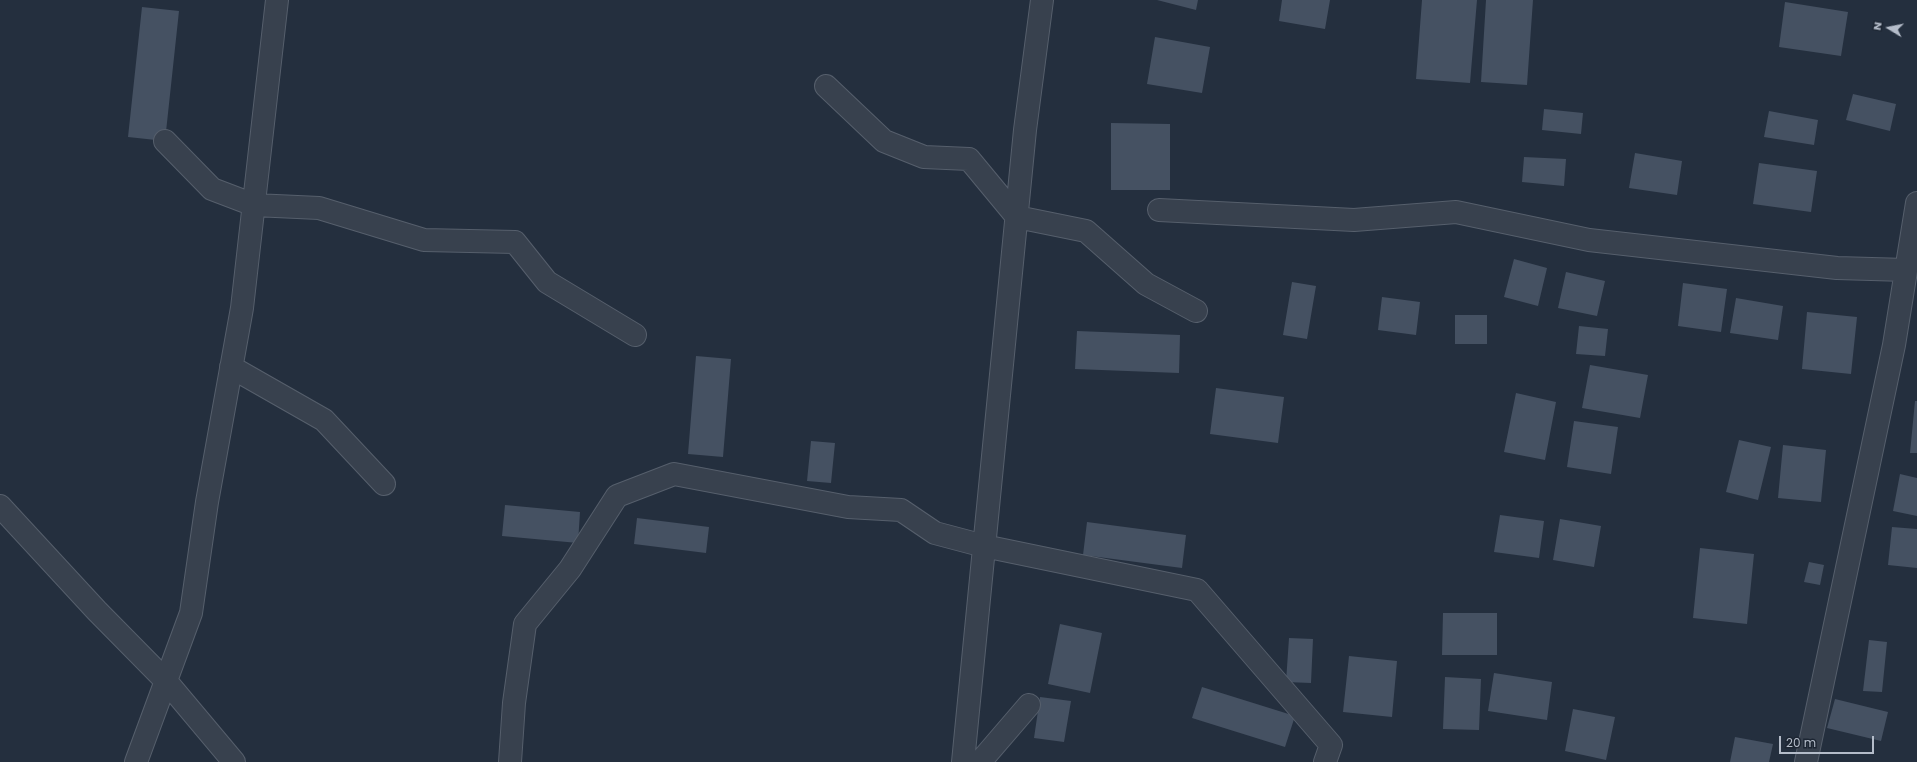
<!DOCTYPE html>
<style>
body{margin:0}
#map{position:relative;width:1917px;height:762px;overflow:hidden;background:#242f3e;font-family:Poppins,sans-serif}
canvas{display:block}
.north{position:absolute;left:1869px;top:8px;width:40px;height:40px;-webkit-text-stroke:3px #1d2633;paint-order:stroke;rotate:280deg;font-size:11px;font-weight:700;line-height:16px;text-align:center;color:#b4bcc9}
.north::after{content:'';display:block;margin:auto;width:14px;height:18px;background:#b4bcc9;clip-path:polygon(50% 0,100% 100%,50% 72%,0 100%)}
.scale{position:absolute;left:1779px;top:736px;width:95px;height:18px;box-sizing:border-box;border:2px solid #b4bcc9;border-top:0;padding-left:5px;font-size:12px;line-height:14px;white-space:nowrap;color:#b4bcc9;-webkit-text-stroke:3px #1d2633;paint-order:stroke}
</style>
<div id="map">
<canvas width="1917" height="762"></canvas>
<div class="north">N</div>
<div class="scale">20 m</div>
</div>
<script>
const context = document.querySelector('canvas').getContext('2d');
context.lineJoin = 'round';
function fillPath(path, color) {
  context.fillStyle = color;
  context.fill(path, 'evenodd');
}
function poly(rows) {
  const path = new Path2D();
  for (const r of rows) {
    path.moveTo(r[0], r[1]);
    for (let i = 2; i < r.length; i += 2) path.lineTo(r[i], r[i + 1]);
  }
  return path;
}
function trace(path, color, width, dash) {
  context.strokeStyle = color;
  context.lineWidth = width;
  context.lineCap = dash ? 'butt' : 'round';
  context.setLineDash(dash || []);
  context.stroke(path);
}
const building = poly([
 [1157,0,1198,0,1196,10],
 [1282,0,1330,0,1325,29,1279,21],
 [1422,0,1477,0,1470,83,1416,79],
 [1486,0,1533,0,1527,85,1481,82],
 [1785,2,1848,12,1841,56,1779,47],
 [142,7,179,11,165,141,128,137],
 [1155,37,1210,47,1202,93,1147,84],
 [1853,94,1896,104,1890,131,1846,120],
 [1544,109,1583,113,1581,134,1542,130],
 [1769,111,1818,120,1814,145,1764,137],
 [1111,123,1170,124,1170,190,1111,190],
 [1635,153,1682,161,1677,195,1629,188],
 [1524,157,1566,159,1564,186,1522,182],
 [1759,163,1817,171,1811,212,1753,204],
 [1514,259,1547,268,1538,306,1504,297],
 [1566,272,1605,281,1597,316,1558,308],
 [1292,282,1316,286,1307,339,1283,335],
 [1683,283,1727,289,1721,332,1678,326],
 [1382,297,1420,302,1416,335,1378,330],
 [1736,298,1783,306,1778,340,1730,333],
 [1807,312,1857,317,1851,374,1802,369],
 [1455,315,1487,315,1487,344,1455,344],
 [1579,326,1608,329,1605,356,1576,354],
 [1077,331,1180,335,1179,373,1075,369],
 [696,356,731,359,723,457,688,454],
 [1590,365,1648,375,1640,418,1582,408],
 [1216,388,1284,397,1278,443,1210,434],
 [1516,393,1556,402,1545,460,1504,452],
 [1915,401,1917,401,1917,453,1910,453],
 [1574,421,1618,427,1611,474,1567,467],
 [1739,440,1771,447,1758,500,1726,492],
 [811,441,835,443,831,483,807,481],
 [1783,445,1826,450,1821,502,1778,498],
 [1900,474,1917,478,1917,516,1893,511],
 [505,505,580,512,578,543,502,536],
 [1500,515,1544,521,1539,558,1494,552],
 [637,518,709,527,706,553,634,544],
 [1560,519,1601,526,1594,567,1553,560],
 [1087,522,1186,535,1182,568,1083,555],
 [1892,527,1917,529,1917,568,1888,565],
 [1700,548,1754,554,1747,624,1693,618],
 [1809,562,1824,565,1820,585,1804,582],
 [1443,613,1497,613,1497,655,1442,655],
 [1060,624,1102,633,1090,693,1048,684],
 [1289,638,1313,639,1311,683,1286,682],
 [1869,640,1887,642,1882,692,1863,691],
 [1349,656,1397,661,1392,717,1343,712],
 [1494,673,1552,682,1547,720,1488,711],
 [1445,677,1481,679,1479,730,1443,729],
 [1202,687,1295,716,1285,747,1192,718],
 [1040,697,1071,701,1064,742,1034,738],
 [1835,699,1888,712,1881,741,1827,728],
 [1573,709,1615,717,1606,760,1565,751],
 [1735,737,1773,744,1769,762,1730,762]
]);
const minor = poly([
 [826,86,884,141,924,157,969,159,1017,217,1086,231,1146,284,1196,311],
 [165,141,212,189,254,205,319,208,424,240,515,242,547,282,635,335],
 [1159,210,1354,220,1456,212,1589,240,1837,268,1906,270],
 [231,367,324,420,384,484],
 [0,506,97,611,166,681,234,762],
 [136,762,191,613,207,502,242,308,277,0],
 [510,762,514,703,525,624,570,569,617,496,674,474,848,507,901,510,935,533,984,546,1197,590,1331,745,1325,762],
 [963,762,1025,130,1042,0],
 [980,762,1029,705],
 [1806,762,1894,345,1917,203]
]);
fillPath(building, '#455162');
trace(minor, '#565f6c', 24);
trace(minor, '#38414e', 22);
</script>
